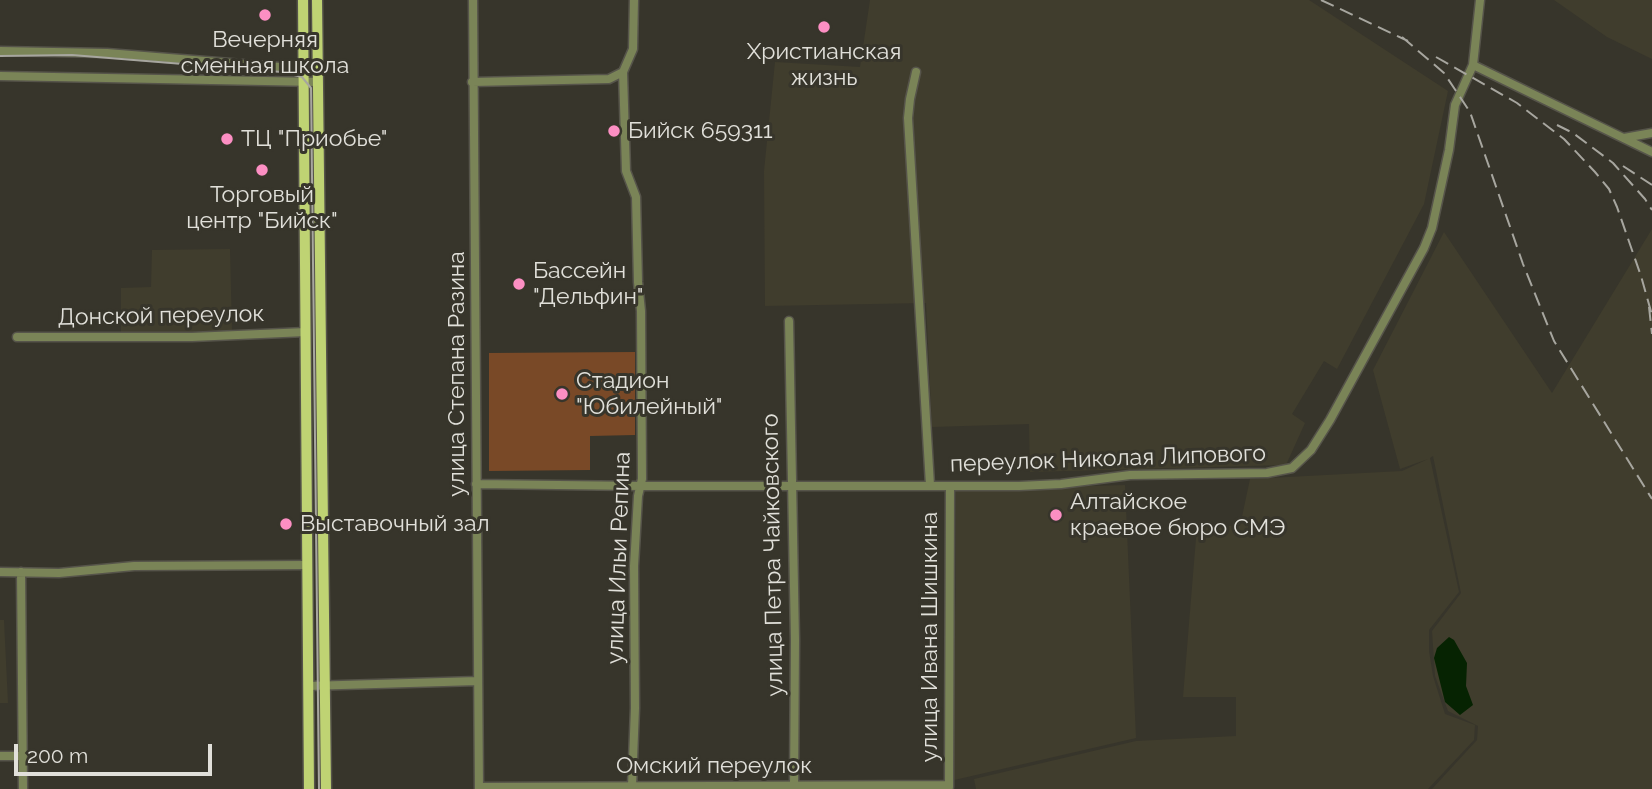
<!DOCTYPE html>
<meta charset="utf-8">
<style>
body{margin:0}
#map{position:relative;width:1652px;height:789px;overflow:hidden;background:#37352b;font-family:Raleway,sans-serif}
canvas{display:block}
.scale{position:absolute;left:14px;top:744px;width:198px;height:32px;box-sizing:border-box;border:4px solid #e1e0da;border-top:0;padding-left:9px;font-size:21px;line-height:24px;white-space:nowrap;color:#e1e0da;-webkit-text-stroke:5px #37352b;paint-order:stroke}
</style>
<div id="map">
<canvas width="1652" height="789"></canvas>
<div class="scale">200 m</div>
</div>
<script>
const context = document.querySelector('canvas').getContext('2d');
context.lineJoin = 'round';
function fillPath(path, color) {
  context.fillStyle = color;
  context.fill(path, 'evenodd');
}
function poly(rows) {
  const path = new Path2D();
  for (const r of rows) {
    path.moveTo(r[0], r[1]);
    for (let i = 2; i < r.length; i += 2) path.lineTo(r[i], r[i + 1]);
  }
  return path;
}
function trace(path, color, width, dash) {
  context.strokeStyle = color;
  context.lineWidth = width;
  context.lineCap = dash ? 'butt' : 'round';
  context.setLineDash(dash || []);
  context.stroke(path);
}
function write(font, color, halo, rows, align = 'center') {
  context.font = font + ' Raleway,sans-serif';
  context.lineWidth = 6;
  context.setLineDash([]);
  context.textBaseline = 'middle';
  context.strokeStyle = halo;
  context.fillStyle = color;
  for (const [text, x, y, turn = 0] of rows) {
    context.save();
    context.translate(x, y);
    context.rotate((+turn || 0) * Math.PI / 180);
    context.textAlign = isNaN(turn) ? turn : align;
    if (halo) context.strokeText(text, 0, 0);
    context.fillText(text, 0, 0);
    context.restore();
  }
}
const built = poly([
 [870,0,1309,0,1448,91,1424,204,1337,369,1324,361,1292,414,1305,423,1286,465,1030,472,1029,424,932,427,926,303,765,306,764,171,775,62,860,67],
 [1554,0,1652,0,1652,59,1607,37],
 [1652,229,1652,789,1432,789,1477,740,1478,726,1448,711,1435,676,1432,631,1461,593,1433,456,1430,458,1459,592,1429,630,1429,651,1433,676,1445,714,1475,725,1474,740,1428,789,976,789,974,779,1136,741,1236,736,1236,697,1183,697,1197,526,1240,526,1250,479,1402,471,1428,459,1400,469,1373,370,1444,232,1552,393],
 [230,249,232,331,121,334,121,288,151,287,152,250],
 [1125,485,1136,738,950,781,956,588,956,490],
 [0,620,4,620,8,703,0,703]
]);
const green = poly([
 [635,352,635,435,590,436,590,470,489,471,489,353]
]);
const water = poly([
 [1449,637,1454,640,1467,663,1466,686,1473,705,1460,715,1445,702,1434,658,1437,648]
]);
const minor = poly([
 [473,0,479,789],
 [0,51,107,53,304,69],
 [1473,65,1652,152],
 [916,72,910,99,908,118,930,485],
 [0,76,317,82],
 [472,82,609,79,623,72],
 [1624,138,1652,133],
 [789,321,795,640,794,789],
 [17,337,192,337,306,332],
 [476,484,640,486,1019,486,1061,484,1130,475,1267,473,1292,468,1311,450,1330,420,1424,248,1432,228,1449,150,1455,105,1473,65,1480,0],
 [0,572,59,573,134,566,307,565],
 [21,572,23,789],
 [308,686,477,681],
 [0,756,23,756],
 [632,786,635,708,634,566,638,496,642,479,641,311,638,282,636,197,626,171,623,72,633,49,634,0],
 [479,787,949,785],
 [949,787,950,486]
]);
const major = poly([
 [303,0,309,789],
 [317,0,326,789]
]);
const tram = poly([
 [0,56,72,55,282,72,302,77,311,88,319,789]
]);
const rail = poly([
 [1321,0,1408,41],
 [1402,37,1444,73,1470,112,1523,264,1554,341,1652,499],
 [1436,57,1517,103,1564,139,1595,172,1609,189,1617,207,1641,276,1652,315],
 [1557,125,1573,133,1613,163,1645,199,1652,210],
 [1623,166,1652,185],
 [1649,307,1652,334]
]);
const markers = [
 [265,15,7,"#fc8fc3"],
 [824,27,7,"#fc8fc3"],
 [614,131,7,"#fc8fc3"],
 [227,139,7,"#fc8fc3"],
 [262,170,7,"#fc8fc3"],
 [519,284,7,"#fc8fc3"],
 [562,394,7,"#fc8fc3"],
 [1056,515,7,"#fc8fc3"],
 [286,524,7,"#fc8fc3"]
];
const poiNames = [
 ["Вечерняя",265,40,"center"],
 ["сменная школа",265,66,"center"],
 ["Христианская",824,52,"center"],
 ["жизнь",824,78,"center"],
 ["Бийск 659311",628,131],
 ["ТЦ \"Приобье\"",241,139],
 ["Торговый",262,195,"center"],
 ["центр \"Бийск\"",262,221,"center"],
 ["Бассейн",533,271],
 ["\"Дельфин\"",533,297],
 ["Стадион",576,381],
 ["\"Юбилейный\"",576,407],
 ["Алтайское",1070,502],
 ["краевое бюро СМЭ",1070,528],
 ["Выставочный зал",300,524]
];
const streetNames = [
 ["Донской переулок",161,316,-1],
 ["улица Степана Разина",457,374,-90],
 ["переулок Николая Липового",1108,459,-2],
 ["улица Петра Чайковского",773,555,-91],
 ["улица Ильи Репина",619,558,-88],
 ["улица Ивана Шишкина",930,637,-90],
 ["Омский переулок",714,766]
];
fillPath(built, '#403d2d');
fillPath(green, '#794927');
fillPath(water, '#062302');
trace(minor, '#56544a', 11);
trace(major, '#56544a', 13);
trace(minor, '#7a8457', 8);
trace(major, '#bfd373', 10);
trace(tram, '#a7a69f', 2);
trace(rail, '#a7a69f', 2, [14, 7]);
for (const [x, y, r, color] of markers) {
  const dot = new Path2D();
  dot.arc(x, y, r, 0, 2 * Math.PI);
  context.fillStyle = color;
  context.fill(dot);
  trace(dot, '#37352b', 2.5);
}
write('23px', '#e1e0da', '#37352b', poiNames, 'left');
write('23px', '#e1e0da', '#37352b', streetNames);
</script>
